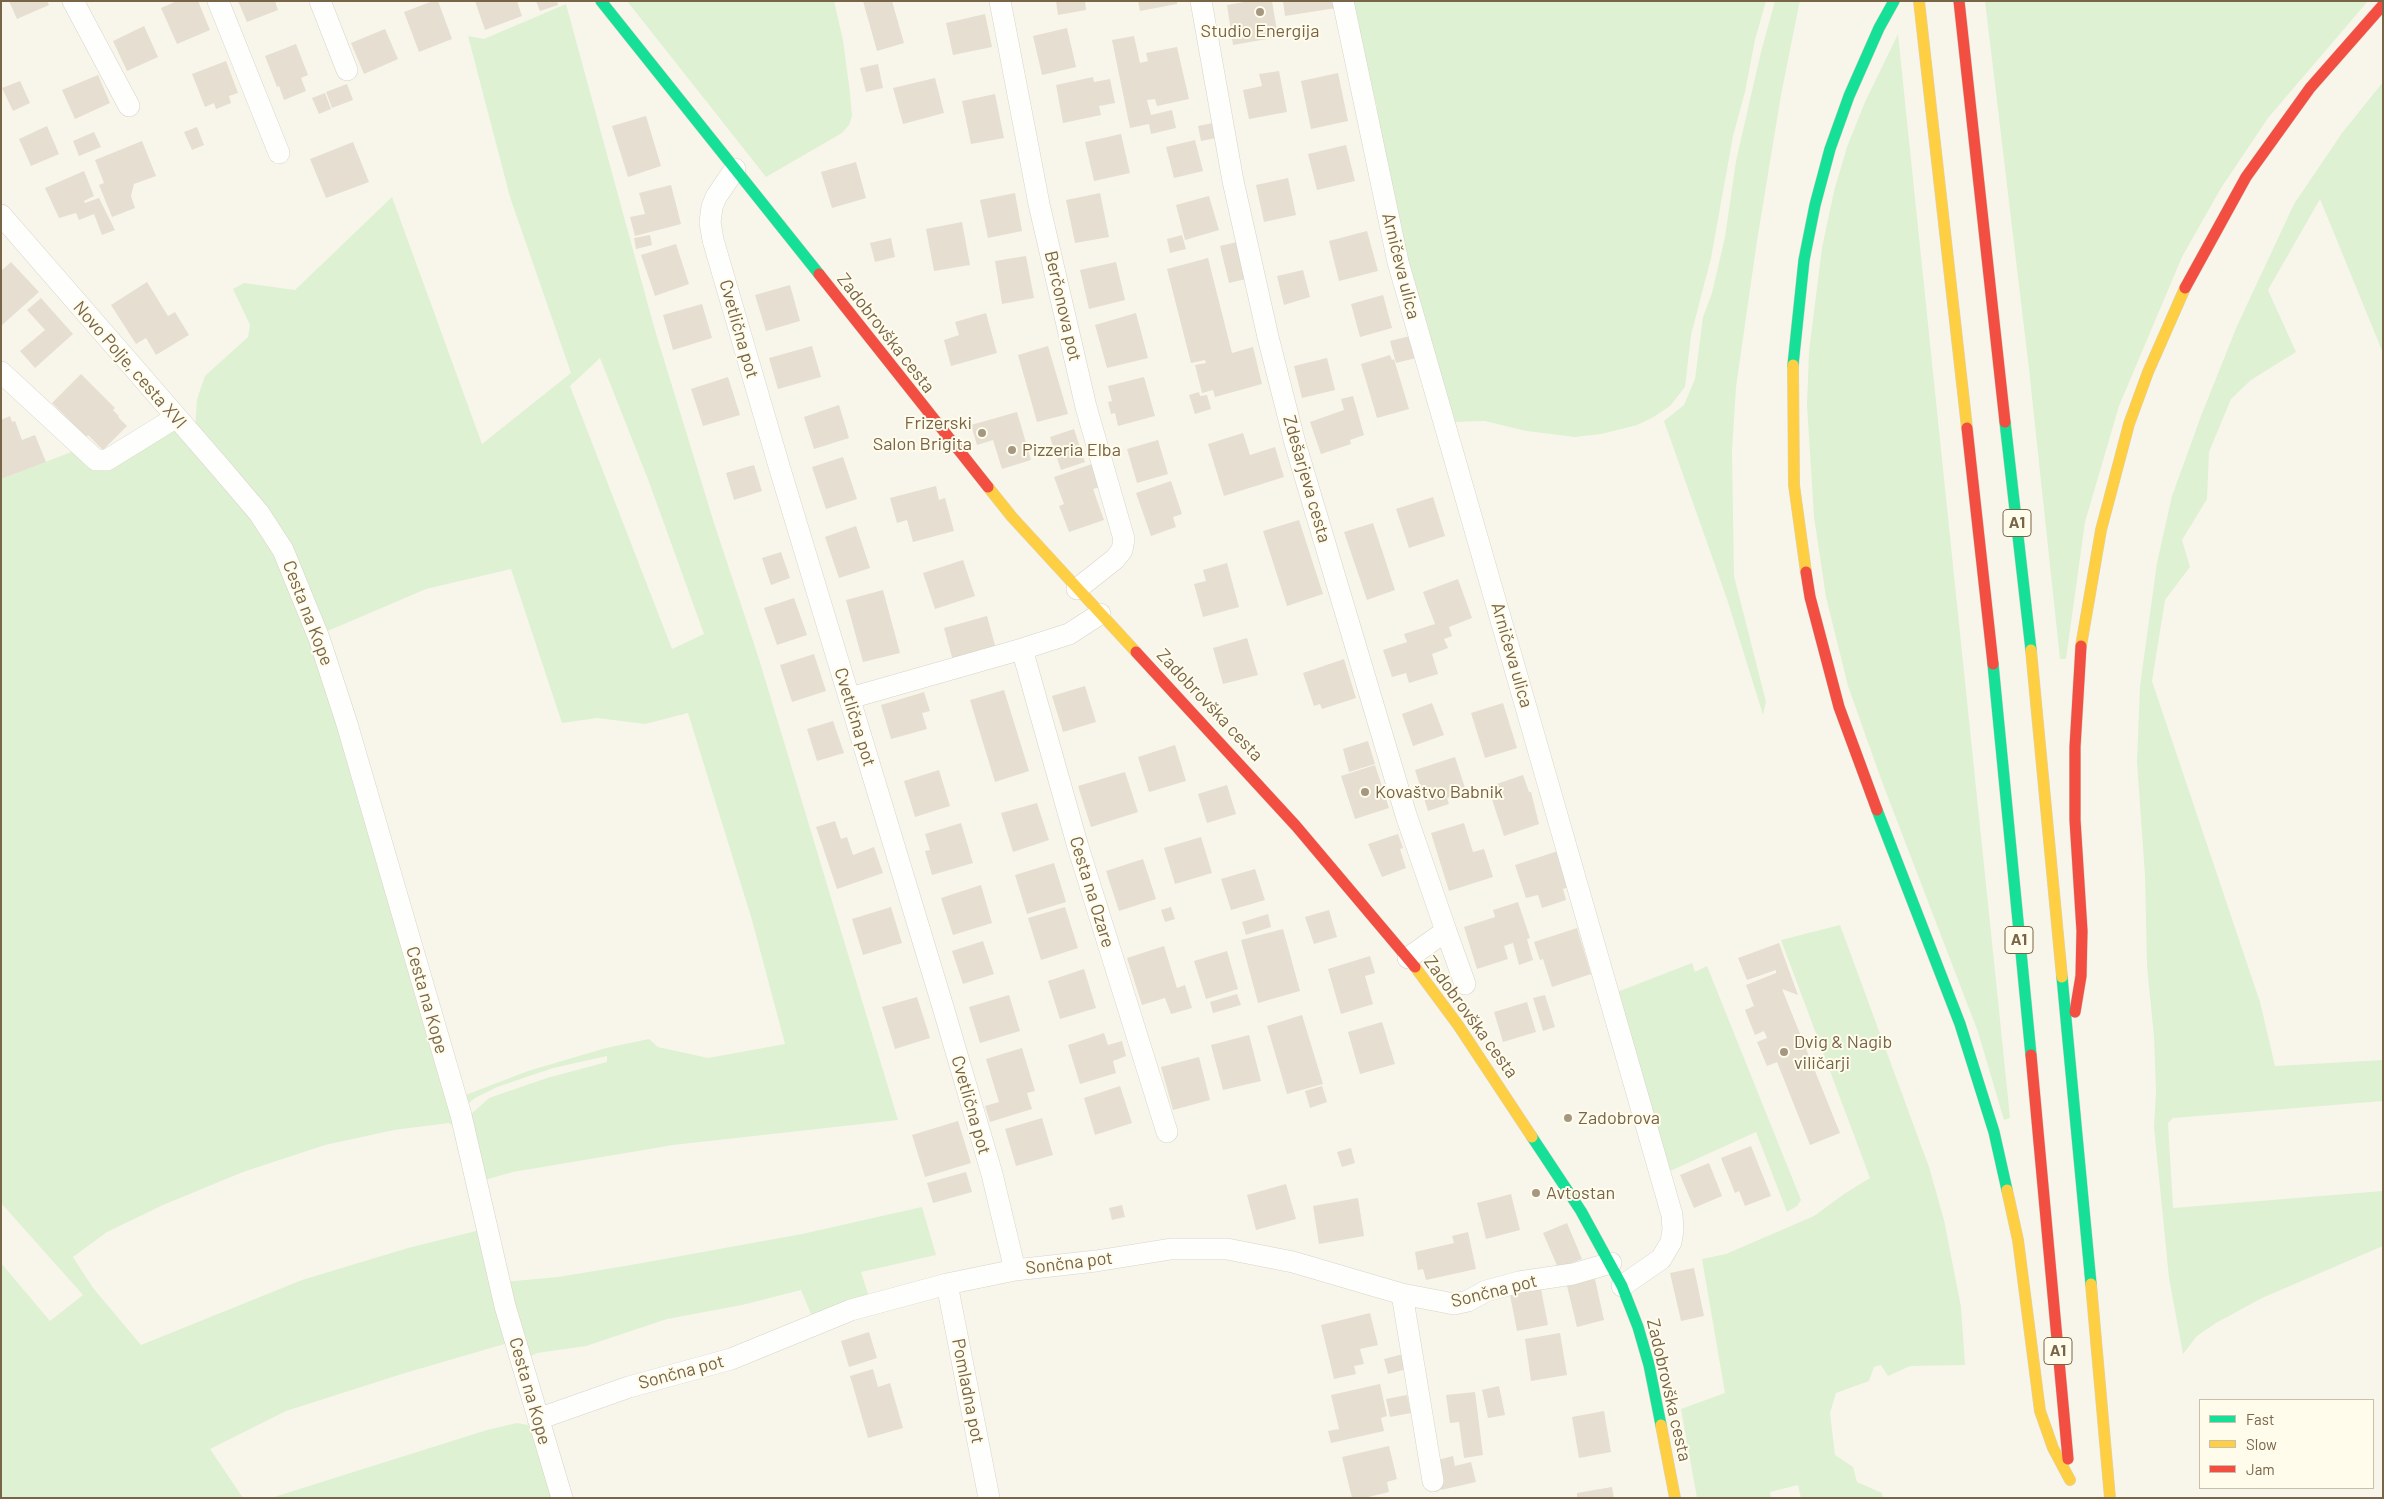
<!DOCTYPE html>
<meta charset="utf-8">
<style>
body{margin:0}
#map{position:relative;width:2384px;height:1499px;overflow:hidden;background:#f8f6ea;font-family:Barlow,sans-serif}
canvas{display:block}
.frame{position:absolute;inset:0;border:2px solid #786447;pointer-events:none}
.legend{position:absolute;left:2199px;top:1399px;width:175px;height:90px;box-sizing:border-box;background:#fffcec;border:1px solid #c9bfaa;margin:0;padding:6px 9px;list-style:none;font-size:15px;color:#786447}
.legend li{display:flex;align-items:center;gap:10px;height:25px}
.legend b{width:25px;border:1px solid #c9bfaa}
</style>
<div id="map">
<canvas width="2384" height="1499"></canvas>
<div class="frame"></div>
<ul class="legend">
<li><b style="height:6px;background:#16e098"></b>Fast</li>
<li><b style="height:6px;background:#ffcf43"></b>Slow</li>
<li><b style="height:6px;background:#f24e42"></b>Jam</li>
</ul>
</div>
<script>
const context = document.querySelector('canvas').getContext('2d');
context.lineJoin = 'round';
function fillPath(path, color) {
  context.fillStyle = color;
  context.fill(path, 'evenodd');
}
function poly(rows) {
  const path = new Path2D();
  for (const r of rows) {
    path.moveTo(r[0], r[1]);
    for (let i = 2; i < r.length; i += 2) path.lineTo(r[i], r[i + 1]);
  }
  return path;
}
function trace(path, color, width, dash) {
  context.strokeStyle = color;
  context.lineWidth = width;
  context.lineCap = dash ? 'butt' : 'round';
  context.setLineDash(dash || []);
  context.stroke(path);
}
function write(font, color, halo, rows, align = 'center') {
  context.font = font + ' Barlow,sans-serif';
  context.lineWidth = 4;
  context.setLineDash([]);
  context.textBaseline = 'middle';
  context.strokeStyle = halo;
  context.fillStyle = color;
  for (const [text, x, y, turn = 0] of rows) {
    context.save();
    context.translate(x, y);
    context.rotate((+turn || 0) * Math.PI / 180);
    context.textAlign = isNaN(turn) ? turn : align;
    if (halo) context.strokeText(text, 0, 0);
    context.fillText(text, 0, 0);
    context.restore();
  }
}
const green = poly([
 [627,1,834,1,843,40,850,93,852,116,849,125,842,133,766,177],
 [1351,1,1766,1,1755,40,1745,92,1733,136,1711,258,1691,335,1685,387,1670,406,1652,418,1637,425,1601,434,1575,437,1526,431,1485,421,1452,422,1411,275,1376,115,1377,107],
 [1775,1,1800,1,1799,5,1781,95,1757,241,1736,387,1732,451,1734,576,1766,702,1763,715,1727,599,1664,421,1684,405,1695,379,1703,317,1712,293,1725,237,1736,161,1761,52],
 [1985,1,2368,1,2268,118,2221,188,2182,257,2119,406,2085,522,2066,659,2060,659,2029,369],
 [566,4,654,327,714,523,759,659,898,1120,673,1145,513,1172,481,1181,468,1117,489,1098,547,1078,607,1062,607,1056,553,1068,497,1087,475,1098,465,1106,463,1096,528,1071,606,1048,649,1039,658,1047,708,1058,785,1044,752,920,688,713,645,724,597,718,562,723,511,569,426,589,323,633,195,431,197,399,205,376,248,337,250,325,233,289,244,283,295,290,392,197,482,444,571,373,510,197,468,36,484,39],
 [600,358,649,482,704,634,672,649,570,386],
 [1898,34,1996,981,2010,1118,2004,1120,1978,1032,1881,779,1848,686,1826,597,1814,517,1807,405,1809,351,1822,248,1834,191,1847,147,1865,102],
 [2383,82,2383,353,2320,199,2268,290,2296,352,2251,380,2231,399,2209,452,2207,499,2182,540,2190,567,2165,600,2152,681,2260,1002,2275,1066,2383,1060,2383,1101,2173,1118,2168,1123,2173,1208,2383,1191,2383,1246,2262,1298,2216,1323,2197,1336,2183,1354,2169,1278,2154,1127,2156,1091,2154,1037,2147,966,2145,876,2137,762,2140,686,2157,563,2172,496,2201,416,2237,326,2294,204,2342,133],
 [168,429,180,431,274,546,317,651,457,1129,449,1123,394,1130,325,1145,243,1172,163,1205,107,1232,73,1257,93,1288,141,1345,302,1280,408,1248,480,1230,508,1343,405,1373,286,1411,210,1449,243,1498,1,1498,1,1263,50,1321,83,1295,1,1203,1,479,74,451,95,470],
 [1840,925,1929,1167,1944,1220,1961,1307,1965,1365,1910,1366,1888,1376,1881,1365,1874,1367,1869,1381,1836,1393,1830,1413,1835,1455,1853,1467,1857,1482,1882,1493,1883,1498,1801,1498,1798,1485,1770,1492,1771,1498,1697,1498,1681,1409,1725,1393,1702,1259,1726,1254,1814,1216,1844,1194,1870,1178,1781,940],
 [1692,963,1695,972,1707,966,1801,1200,1797,1206,1787,1212,1756,1132,1668,1172,1617,992],
 [922,1207,936,1255,861,1272,869,1297,813,1319,801,1290,742,1305,667,1319,586,1346,537,1353,525,1359,503,1282,558,1277,631,1265,802,1234],
 [517,1423,528,1425,533,1431,553,1498,271,1498,487,1430]
]);
const building = poly([
 [9,1,47,1,49,5,17,19],
 [177,1,198,1,210,30,177,44,161,8],
 [238,1,275,1,278,10,247,22],
 [433,1,438,1,452,39,419,52,404,12],
 [475,1,517,1,522,16,485,30],
 [536,1,557,1,558,5,540,11],
 [863,1,892,1,904,43,877,51],
 [1056,1,1085,1,1086,10,1058,15],
 [1138,1,1177,1,1177,4,1140,11],
 [1250,1,1272,1,1278,37,1233,45,1227,5],
 [1283,1,1335,1,1336,8,1285,16],
 [985,14,992,47,953,55,946,23],
 [144,26,158,57,127,71,113,41],
 [1067,28,1076,67,1042,75,1033,36],
 [385,29,398,59,364,74,351,43],
 [1134,36,1140,63,1148,61,1146,53,1177,47,1189,99,1157,106,1155,99,1147,100,1151,115,1172,110,1176,128,1151,134,1149,124,1130,128,1112,40],
 [296,44,308,75,301,78,306,91,284,100,279,86,277,87,265,56],
 [226,61,238,93,229,96,231,103,216,109,214,103,205,107,192,74],
 [878,64,883,88,866,92,860,68],
 [1279,71,1287,112,1249,119,1243,90,1262,86,1259,74],
 [1338,73,1348,121,1311,129,1301,81],
 [98,75,110,103,75,119,62,90],
 [1093,77,1094,82,1110,79,1115,103,1099,106,1101,115,1063,123,1056,85],
 [935,78,944,113,903,124,893,88],
 [20,81,30,103,13,111,2,88],
 [347,84,353,100,332,108,326,92],
 [325,93,331,109,319,114,312,98],
 [995,94,1004,138,971,144,962,101],
 [646,116,661,166,628,177,612,126],
 [1213,123,1216,138,1201,141,1198,126],
 [47,126,59,154,31,166,19,139],
 [197,127,204,145,192,150,184,132],
 [94,132,101,147,79,156,73,141],
 [1121,134,1130,173,1094,181,1085,142],
 [1195,140,1203,171,1174,178,1166,147],
 [142,141,156,176,134,184,131,196,135,208,112,217,99,185,104,183,95,160],
 [353,142,369,182,326,198,310,159],
 [1346,145,1355,181,1317,190,1308,154],
 [856,162,866,198,832,208,821,172],
 [84,171,94,196,84,201,85,203,99,198,115,230,102,235,94,214,79,220,76,213,59,218,45,188],
 [1288,178,1296,215,1264,222,1256,185],
 [671,185,681,224,635,236,630,217,645,214,639,193],
 [1015,193,1022,231,988,238,980,200],
 [1100,193,1109,237,1075,243,1066,200],
 [1209,196,1219,230,1185,240,1176,205],
 [962,222,970,265,934,271,926,229],
 [1367,231,1378,271,1339,281,1329,241],
 [650,235,652,245,636,249,634,238],
 [1182,235,1186,249,1170,253,1167,239],
 [891,238,895,257,875,262,870,243],
 [1237,242,1246,279,1229,283,1220,246],
 [676,244,689,284,655,296,641,255],
 [1026,256,1034,298,1002,304,995,261],
 [1208,258,1232,353,1253,347,1262,384,1215,397,1213,390,1202,393,1195,365,1206,363,1205,360,1191,363,1167,269],
 [11,262,39,292,1,326,1,271],
 [1116,262,1125,300,1089,309,1080,270],
 [1303,270,1310,297,1284,305,1277,276],
 [147,282,168,316,175,312,189,335,156,355,146,338,136,344,111,305],
 [790,285,800,321,766,331,755,295],
 [1383,295,1392,328,1360,337,1351,304],
 [41,298,73,334,35,368,20,351,45,330,27,310],
 [702,304,712,338,673,350,663,315],
 [986,313,997,353,951,366,944,340,959,335,955,322],
 [1136,313,1148,358,1107,368,1095,325],
 [1410,336,1416,358,1396,363,1390,341],
 [812,346,821,377,778,389,769,358],
 [1048,346,1068,414,1037,422,1018,355],
 [1390,355,1392,360,1394,359,1409,409,1377,418,1361,364],
 [1327,358,1335,390,1302,398,1294,366],
 [81,374,115,408,113,410,119,416,118,417,127,426,103,450,88,435,86,437,52,403],
 [728,377,740,415,703,426,691,389],
 [1144,377,1155,416,1118,426,1115,413,1111,414,1108,402,1112,401,1108,386],
 [1199,392,1200,396,1207,395,1211,409,1195,414,1189,395],
 [1353,396,1364,435,1350,440,1351,444,1321,454,1310,422,1344,410,1341,399],
 [839,405,849,438,814,449,804,417],
 [1017,412,1031,460,1002,469,993,440,977,445,971,425],
 [10,416,12,422,15,421,22,440,35,435,46,462,1,479,1,420],
 [1074,429,1085,462,1061,470,1050,437],
 [1243,433,1250,455,1275,447,1284,477,1224,496,1208,444],
 [1158,440,1168,474,1137,483,1127,449],
 [843,457,857,499,826,509,812,467],
 [1092,464,1100,487,1093,489,1104,520,1069,532,1059,506,1064,504,1054,477],
 [754,465,762,491,734,500,726,473],
 [1171,481,1182,514,1173,517,1176,527,1151,536,1136,493],
 [936,486,939,500,945,498,954,531,913,542,907,520,897,523,890,498],
 [1433,497,1445,536,1409,548,1396,509],
 [1299,520,1323,594,1287,606,1263,531],
 [1373,523,1395,590,1367,600,1344,532],
 [856,526,870,568,839,578,825,537],
 [781,552,790,578,771,585,762,558],
 [963,560,975,596,935,609,923,573],
 [1227,563,1239,607,1203,617,1194,584,1206,581,1203,570],
 [1458,579,1472,618,1449,627,1452,636,1444,639,1448,648,1432,654,1438,674,1409,683,1406,673,1392,677,1383,650,1407,642,1404,634,1435,624,1423,592],
 [883,590,900,653,863,662,846,600],
 [794,598,807,635,777,645,764,608],
 [987,616,996,649,953,661,944,628],
 [1247,638,1258,675,1223,684,1213,648],
 [814,654,826,691,792,702,780,665],
 [1344,659,1356,698,1322,709,1320,704,1314,706,1303,673],
 [1085,686,1096,722,1063,732,1052,696],
 [1004,690,1029,771,995,782,970,700],
 [924,692,930,711,922,713,927,729,891,739,881,705],
 [1432,703,1444,735,1413,746,1402,714],
 [1503,703,1517,748,1485,758,1471,713],
 [833,721,844,753,817,761,807,729],
 [1368,741,1375,764,1349,772,1343,749],
 [1175,745,1186,781,1149,792,1138,757],
 [1455,757,1466,791,1447,798,1449,804,1428,811,1415,770],
 [1375,765,1389,808,1355,819,1341,776],
 [939,770,950,806,915,817,904,781],
 [1125,772,1138,812,1091,827,1078,786],
 [1523,775,1529,792,1531,792,1539,824,1504,836,1488,787],
 [1227,785,1236,814,1207,823,1198,794],
 [1037,803,1049,840,1013,852,1001,813],
 [835,821,841,839,847,837,853,855,874,847,883,873,837,889,816,827],
 [961,823,973,863,932,875,925,851,930,850,925,834],
 [1464,823,1473,852,1484,849,1493,877,1449,891,1431,833],
 [1398,834,1403,848,1400,849,1406,868,1382,877,1368,844],
 [1201,837,1212,873,1175,884,1164,848],
 [1558,851,1569,887,1563,889,1566,900,1542,908,1538,895,1526,898,1515,865],
 [1143,859,1156,899,1119,911,1106,871],
 [1054,863,1066,902,1027,914,1015,875],
 [1255,869,1265,900,1231,910,1221,879],
 [981,885,992,923,953,935,941,898],
 [1518,902,1530,938,1527,939,1533,960,1519,965,1513,943,1504,946,1508,959,1477,969,1464,927,1495,917,1493,910],
 [891,907,902,943,863,955,852,919],
 [1065,907,1078,948,1041,960,1028,918],
 [1171,907,1175,919,1165,922,1161,910],
 [1329,910,1337,937,1314,944,1305,917],
 [1268,914,1271,927,1246,935,1242,922],
 [1577,928,1591,974,1552,987,1543,959,1540,960,1534,942],
 [1283,929,1300,991,1258,1003,1241,940],
 [983,941,994,974,963,984,952,951],
 [1779,943,1798,995,1782,989,1840,1133,1810,1145,1777,1062,1767,1066,1757,1042,1767,1038,1764,1031,1755,1035,1745,1010,1754,1006,1746,985,1776,973,1776,970,1747,980,1738,958],
 [1164,946,1177,988,1185,985,1192,1008,1171,1014,1165,998,1142,1005,1127,958],
 [1227,951,1238,989,1206,999,1194,961],
 [1370,956,1375,973,1365,976,1373,1004,1341,1014,1328,969],
 [1084,969,1096,1008,1060,1019,1048,981],
 [1237,994,1241,1005,1213,1013,1210,1002],
 [1009,995,1020,1031,980,1043,969,1007],
 [1545,995,1555,1027,1543,1031,1533,998],
 [917,997,930,1038,895,1049,882,1007],
 [1527,1002,1536,1032,1503,1042,1494,1012],
 [1302,1015,1323,1084,1287,1094,1267,1026],
 [1382,1022,1395,1064,1360,1074,1348,1032],
 [1104,1033,1108,1045,1122,1041,1126,1056,1113,1061,1116,1073,1080,1084,1068,1045],
 [1249,1035,1261,1081,1223,1090,1211,1045],
 [1022,1048,1035,1091,1027,1093,1032,1109,990,1122,985,1106,999,1102,986,1059],
 [1199,1057,1210,1100,1173,1110,1161,1067],
 [1120,1086,1132,1123,1095,1135,1084,1098],
 [1322,1086,1327,1102,1310,1108,1305,1091],
 [1042,1118,1053,1155,1016,1166,1005,1129],
 [958,1121,971,1163,925,1177,912,1135],
 [1751,1146,1771,1196,1745,1206,1739,1191,1735,1193,1721,1158],
 [1351,1148,1355,1163,1342,1167,1337,1152],
 [1709,1163,1722,1196,1694,1208,1680,1175],
 [966,1172,972,1192,933,1203,927,1183],
 [1286,1184,1296,1219,1256,1230,1247,1195],
 [1511,1194,1520,1230,1486,1239,1477,1203],
 [1358,1198,1364,1236,1319,1244,1313,1206],
 [1122,1205,1125,1217,1112,1220,1109,1208],
 [1567,1223,1582,1259,1558,1268,1543,1233],
 [1468,1232,1476,1269,1426,1280,1423,1269,1418,1270,1415,1252,1454,1243,1452,1236],
 [1694,1268,1704,1316,1681,1321,1670,1273],
 [1595,1279,1604,1320,1577,1327,1567,1286],
 [1541,1289,1548,1325,1517,1331,1510,1295],
 [1370,1313,1378,1345,1360,1349,1364,1364,1354,1366,1356,1374,1334,1379,1321,1325],
 [869,1332,877,1358,849,1367,841,1341],
 [1560,1333,1567,1375,1531,1381,1525,1339],
 [1403,1354,1407,1369,1388,1374,1384,1359],
 [873,1369,878,1387,890,1383,903,1428,868,1438,850,1376],
 [1380,1384,1387,1416,1381,1418,1384,1431,1331,1443,1328,1431,1339,1429,1331,1395],
 [1499,1386,1505,1415,1488,1418,1482,1390],
 [1475,1392,1483,1455,1464,1458,1459,1422,1450,1423,1446,1395],
 [1407,1395,1411,1413,1390,1417,1386,1399],
 [1604,1411,1611,1452,1579,1458,1572,1417],
 [1389,1446,1397,1479,1387,1482,1389,1492,1364,1498,1352,1498,1342,1457],
 [1453,1456,1455,1466,1471,1462,1476,1482,1441,1490,1434,1461],
 [1612,1487,1614,1498,1577,1498,1577,1493]
]);
const street = poly([
 [73,1,129,106],
 [218,1,279,153],
 [320,1,347,70],
 [1000,1,1039,204,1086,407,1124,539,1122,550,1115,559,1077,589],
 [1201,1,1233,181,1268,337,1295,443,1406,815,1446,931,1408,958],
 [1343,1,1398,262,1672,1215,1673,1230,1671,1242,1661,1259,1622,1286],
 [735,169,716,197,712,207,710,222,713,240,779,466,943,1007,992,1174,1015,1270],
 [1,215,219,466,259,513,283,550,319,638,347,724,461,1115,505,1306,562,1498],
 [1,372,96,460,107,460,175,418],
 [1022,649,1078,847,1167,1132],
 [850,698,1022,649,1069,634,1100,614],
 [1446,931,1465,984],
 [947,1284,989,1498],
 [1402,1294,1433,1481],
 [538,1419,629,1387,731,1359,851,1310,947,1284,1015,1270,1096,1261,1171,1249,1227,1249,1293,1262,1402,1294,1454,1304,1468,1301,1486,1291,1519,1282,1573,1274,1611,1263]
]);
const fast = poly([
 [601,1,819,274],
 [1793,365,1804,260,1815,205,1830,149,1849,96,1879,28,1894,1],
 [2005,422,2031,650],
 [1993,664,2031,1055],
 [1877,810,1960,1024,1994,1132,2007,1190],
 [2062,977,2091,1284],
 [1532,1137,1581,1211,1622,1286,1638,1327,1649,1365,1661,1425]
]);
const slow = poly([
 [1919,1,1967,428],
 [1793,365,1794,485,1806,572],
 [988,487,1012,517,1136,652],
 [2081,646,2101,530,2129,424,2148,372,2185,288],
 [2031,650,2062,977],
 [1415,967,1458,1025,1532,1137],
 [2007,1190,2018,1240,2040,1411,2053,1448,2070,1480],
 [2091,1284,2110,1498],
 [1661,1425,1675,1498]
]);
const jam = poly([
 [1959,1,2005,422],
 [819,274,988,487],
 [2185,288,2246,177,2310,88,2383,5],
 [1967,428,1993,664],
 [1806,572,1810,597,1839,707,1877,810],
 [1136,652,1296,826,1415,967],
 [2075,1012,2081,976,2082,931,2075,820,2075,747,2081,646],
 [2031,1055,2068,1459]
]);
const markers = [
 [1260,12,5,"#a59780"],
 [982,433,5,"#a59780"],
 [1012,450,5,"#a59780"],
 [1365,792,5,"#a59780"],
 [1784,1052,5,"#a59780"],
 [1568,1118,5,"#a59780"],
 [1536,1193,5,"#a59780"]
];
const shields = [
 [2017,523,28],
 [2019,940,28],
 [2058,1351,28]
];
const shieldNames = [
 ["A1",2017,523],
 ["A1",2019,940],
 ["A1",2058,1351]
];
const poiNames = [
 ["Studio Energija",1260,31,"center"],
 ["Frizerski",972,423,"right"],
 ["Salon Brigita",972,444,"right"],
 ["Pizzeria Elba",1022,450],
 ["Kovaštvo Babnik",1375,792],
 ["Dvig & Nagib",1794,1042],
 ["viličarji",1794,1063],
 ["Zadobrova",1578,1118],
 ["Avtostan",1546,1193]
];
const streetNames = [
 ["Arničeva ulica",1401,266,76],
 ["Berčonova pot",1063,306,77],
 ["Cvetlična pot",739,329,74],
 ["Zadobrovška cesta",886,333,52],
 ["Novo Polje, cesta XVI",130,365,49],
 ["Zdešarjeva cesta",1307,479,74],
 ["Cesta na Kope",308,613,69],
 ["Arničeva ulica",1512,655,74],
 ["Zadobrovška cesta",1210,705,47],
 ["Cvetlična pot",855,717,73],
 ["Cesta na Ozare",1092,892,73],
 ["Cesta na Kope",427,1000,74],
 ["Zadobrovška cesta",1471,1017,54],
 ["Cvetlična pot",971,1105,74],
 ["Sončna pot",1069,1263,-7],
 ["Sončna pot",1494,1291,-14],
 ["Sončna pot",681,1372,-15],
 ["Zadobrovška cesta",1669,1390,77],
 ["Cesta na Kope",530,1391,74],
 ["Pomladna pot",968,1391,79]
];
fillPath(green, '#def1d3');
fillPath(building, '#e5ded1');
trace(street, '#d7d3c8', 22);
trace(fast, '#d8d3c8', 12);
trace(slow, '#d8d3c8', 12);
trace(jam, '#d8d3c8', 12);
trace(street, '#fefefc', 21);
trace(fast, '#16e098', 11);
trace(slow, '#ffcf43', 11);
trace(jam, '#f24e42', 11);
for (const [x, y, r, color] of markers) {
  const dot = new Path2D();
  dot.arc(x, y, r, 0, 2 * Math.PI);
  context.fillStyle = color;
  context.fill(dot);
  trace(dot, '#fffcec', 2);
}
for (const [x, y, w] of shields) {
  const box = new Path2D();
  box.roundRect(x - w / 2, y - 13.5, w, 27, 4);
  context.fillStyle = '#fffcec';
  context.fill(box);
  trace(box, '#786447', 1);
}
write('bold 16px', '#786447', null, shieldNames);
write('18px', '#786447', '#fffcec', poiNames, 'left');
write('18px', '#786447', '#fffcec', streetNames);
</script>
